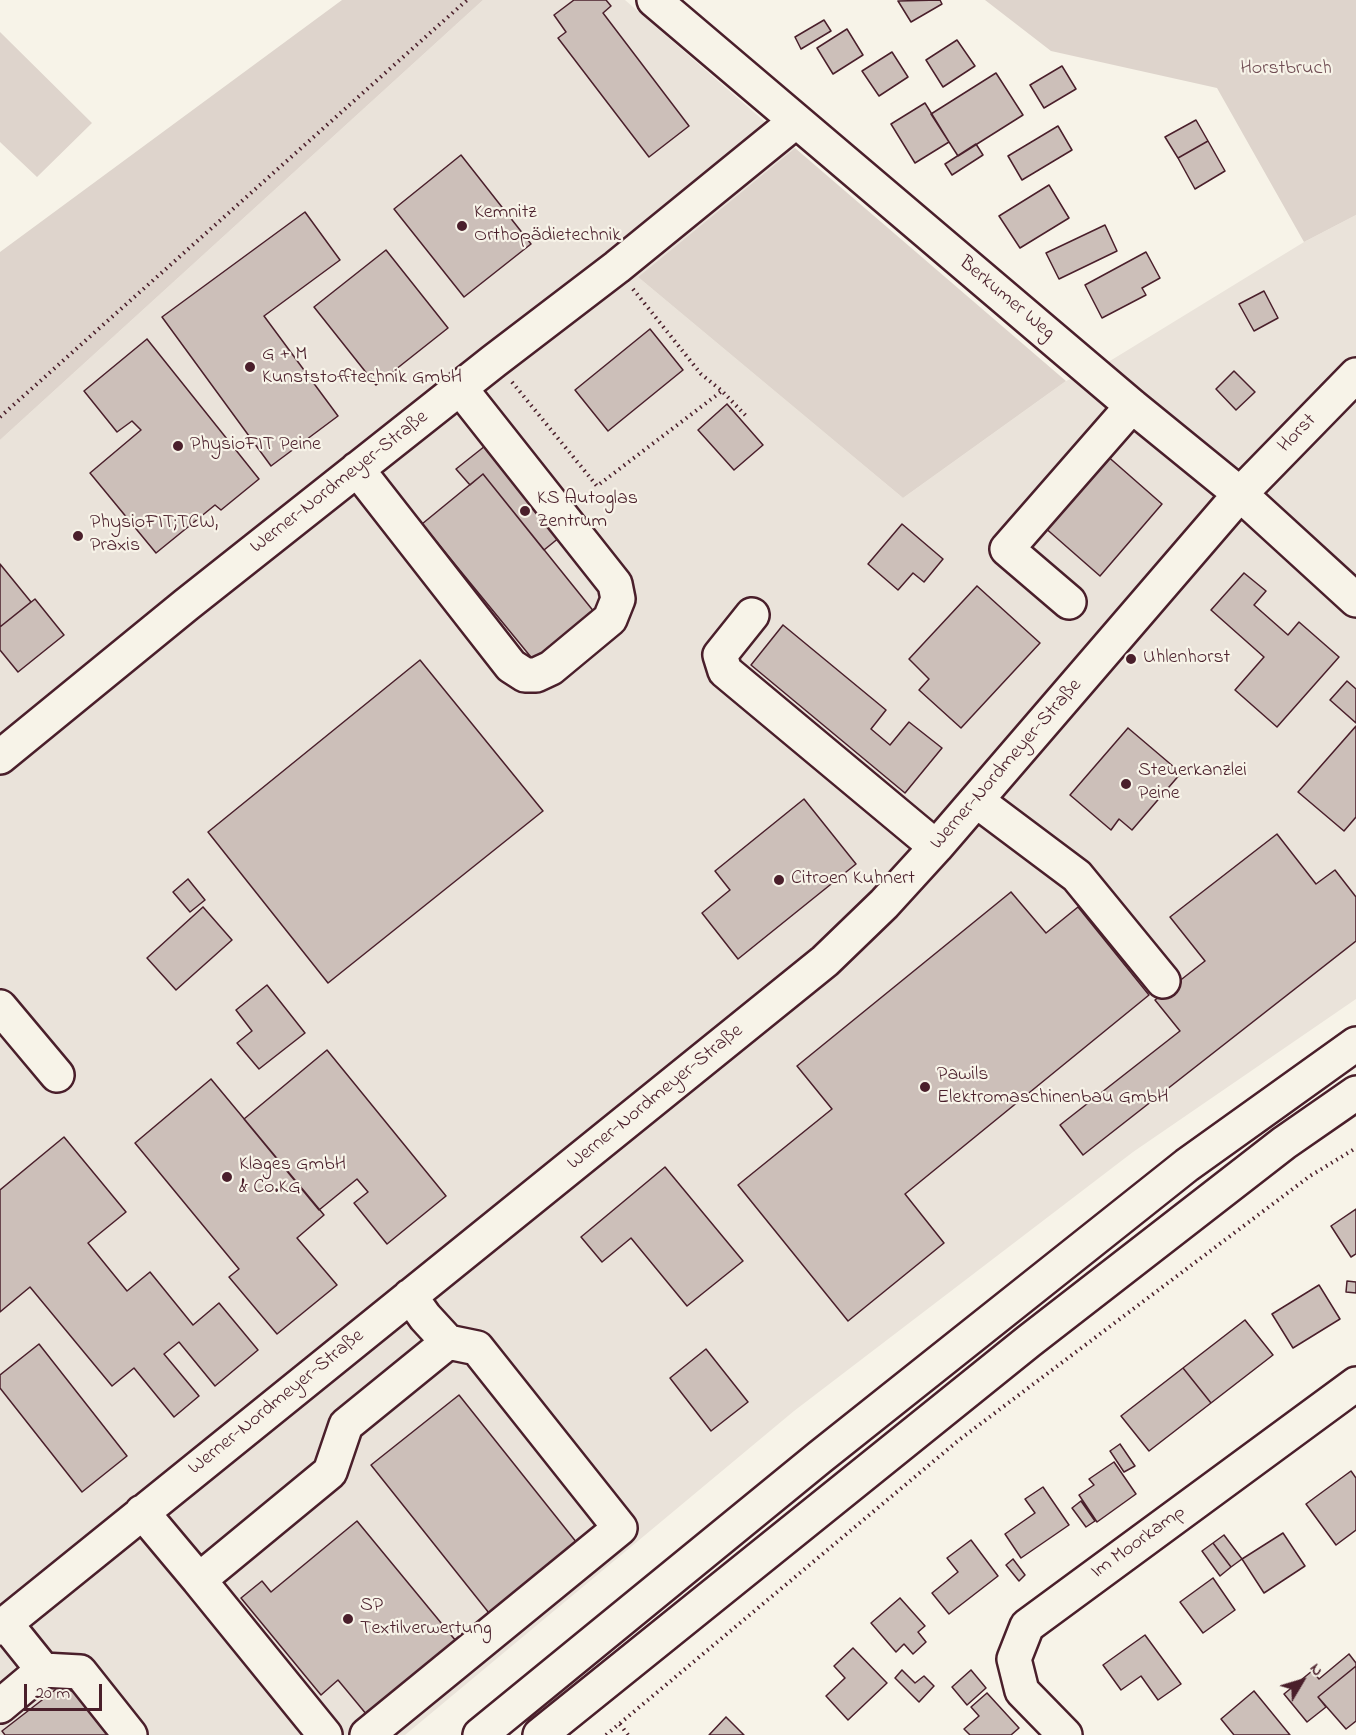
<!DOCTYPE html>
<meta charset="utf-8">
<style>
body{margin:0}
#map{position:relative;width:1356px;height:1735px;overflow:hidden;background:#f7f3e8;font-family:"Indie Flower",sans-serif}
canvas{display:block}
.north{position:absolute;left:1272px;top:1651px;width:60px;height:60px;-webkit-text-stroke:4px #f7f3e8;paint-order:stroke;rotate:52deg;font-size:16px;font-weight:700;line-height:24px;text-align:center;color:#4a1f2b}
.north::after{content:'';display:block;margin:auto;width:21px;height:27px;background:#4a1f2b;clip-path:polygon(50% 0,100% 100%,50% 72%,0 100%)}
.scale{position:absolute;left:24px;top:1684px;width:78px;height:27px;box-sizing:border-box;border:3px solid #4a1f2b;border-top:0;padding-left:8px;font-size:18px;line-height:21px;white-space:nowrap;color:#4a1f2b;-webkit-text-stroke:4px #f7f3e8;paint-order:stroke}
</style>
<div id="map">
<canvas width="1356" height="1735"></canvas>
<div class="north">N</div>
<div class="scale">20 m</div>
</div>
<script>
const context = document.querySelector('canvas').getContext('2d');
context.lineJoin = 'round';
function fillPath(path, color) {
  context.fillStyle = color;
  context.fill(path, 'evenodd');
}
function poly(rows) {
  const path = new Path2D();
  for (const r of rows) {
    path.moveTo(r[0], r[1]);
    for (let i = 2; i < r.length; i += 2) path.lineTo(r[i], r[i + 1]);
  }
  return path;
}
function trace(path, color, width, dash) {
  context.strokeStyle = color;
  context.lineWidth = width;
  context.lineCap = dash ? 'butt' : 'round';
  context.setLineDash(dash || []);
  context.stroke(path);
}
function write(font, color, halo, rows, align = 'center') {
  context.font = font + ' "Indie Flower",sans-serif';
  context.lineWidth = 4.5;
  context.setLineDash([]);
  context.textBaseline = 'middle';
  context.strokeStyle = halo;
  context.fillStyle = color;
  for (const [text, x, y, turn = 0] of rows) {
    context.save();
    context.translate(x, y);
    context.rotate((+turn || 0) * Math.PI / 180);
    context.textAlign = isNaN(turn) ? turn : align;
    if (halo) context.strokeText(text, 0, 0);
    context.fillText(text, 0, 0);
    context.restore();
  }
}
const built = poly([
 [483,0,625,0,795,148,638,277,903,498,1066,381,1105,364,1304,242,1356,215,1356,999,1133,1152,794,1411,405,1735,0,1735,0,440]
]);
const green = poly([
 [342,0,483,0,0,440,0,252],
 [985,0,1356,0,1356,215,1304,242,1217,88,1051,51],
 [0,32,92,123,37,177,0,142],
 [795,148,1066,381,903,498,638,277]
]);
const building = poly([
 [574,0,606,0,611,6,603,13,689,126,649,157,558,38,566,32,554,15,574,0],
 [940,0,942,4,911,22,898,1,940,0],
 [824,20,831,31,801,49,795,37,824,20],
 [847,29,863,55,833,74,817,48,847,29],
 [957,40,975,66,943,87,926,60,957,40],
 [892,52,908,77,879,96,862,71,892,52],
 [1062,66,1076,89,1044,108,1030,85,1062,66],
 [996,73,1023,115,958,156,931,114,996,73],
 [925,103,949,142,915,163,891,124,925,103],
 [1196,120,1208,141,1178,158,1165,137,1196,120],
 [1058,126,1072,150,1022,180,1008,156,1058,126],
 [1208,141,1225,171,1195,189,1178,158,1208,141],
 [976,144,983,155,952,175,945,164,976,144],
 [461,155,531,244,464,297,394,209,461,155],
 [1049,185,1069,218,1020,248,999,216,1049,185],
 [305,212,340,260,264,316,338,416,271,466,162,317,305,212],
 [1105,225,1117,251,1059,279,1046,253,1105,225],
 [386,250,448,328,376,385,314,307,386,250],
 [1146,252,1160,278,1142,288,1146,295,1102,318,1085,285,1146,252],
 [1264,291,1278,318,1254,331,1239,304,1264,291],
 [650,329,683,370,608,431,575,390,650,329],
 [147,339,259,479,221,510,215,505,156,553,90,473,141,430,132,421,117,432,84,391,147,339],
 [1234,371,1255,392,1236,410,1216,389,1234,371],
 [727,404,763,445,734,470,698,430,727,404],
 [485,446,560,537,544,550,483,474,470,485,456,469,485,446],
 [1105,454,1162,504,1100,576,1043,526,1105,454],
 [483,474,595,613,535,662,422,524,483,474],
 [902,524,943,559,924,582,913,573,898,590,868,564,902,524],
 [0,564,31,602,0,627,0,564],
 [1244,573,1266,591,1254,605,1288,635,1299,622,1339,657,1277,727,1235,690,1264,657,1211,610,1244,573],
 [977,586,1040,643,961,728,919,690,929,679,909,659,977,586],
 [35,599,64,635,18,672,0,650,0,627,35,599],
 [783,625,886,710,871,729,890,745,909,722,942,748,905,793,751,665,783,625],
 [420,660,543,811,328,983,208,832,420,660],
 [1347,681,1356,689,1356,723,1330,700,1347,681],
 [1356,726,1356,817,1344,831,1298,792,1356,726],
 [1128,728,1181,773,1132,830,1119,819,1111,830,1070,795,1128,728],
 [804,799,856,864,738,959,702,913,730,890,715,871,804,799],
 [1277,834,1316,884,1335,870,1356,897,1356,941,1083,1155,1060,1125,1180,1031,1155,1000,1205,961,1170,917,1277,834],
 [188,879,205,900,190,912,173,892,188,879],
 [1011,892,1046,933,1078,907,1149,995,905,1194,944,1243,848,1321,738,1185,832,1109,797,1066,1011,892],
 [203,907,232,940,176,990,147,958,203,907],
 [267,985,305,1033,259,1069,237,1043,252,1031,236,1010,267,985],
 [327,1050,446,1196,387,1244,354,1203,368,1192,357,1179,319,1210,244,1119,327,1050],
 [211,1079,324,1215,297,1238,337,1285,277,1334,229,1277,239,1269,135,1143,211,1079],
 [64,1137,126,1212,88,1243,127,1291,150,1272,193,1325,219,1303,258,1350,215,1386,179,1342,164,1354,199,1396,174,1417,134,1368,112,1386,30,1287,0,1312,0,1190,64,1137],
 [665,1167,743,1261,687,1306,631,1238,602,1262,581,1237,665,1167],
 [1356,1209,1356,1254,1351,1257,1331,1226,1356,1209],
 [1347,1281,1356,1282,1356,1293,1346,1292,1347,1281],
 [1319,1285,1340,1319,1293,1348,1272,1314,1319,1285],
 [1245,1320,1273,1355,1211,1403,1183,1368,1245,1320],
 [39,1344,127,1456,82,1492,0,1388,0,1375,39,1344],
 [706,1349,748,1402,711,1431,670,1378,706,1349],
 [1183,1368,1211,1403,1149,1451,1121,1416,1183,1368],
 [459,1395,577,1543,489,1613,371,1465,459,1395],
 [1120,1444,1135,1466,1124,1472,1110,1451,1120,1444],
 [1114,1462,1136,1494,1097,1522,1079,1495,1094,1485,1089,1479,1114,1462],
 [1351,1471,1356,1478,1356,1530,1336,1545,1306,1504,1351,1471],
 [1043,1487,1069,1525,1021,1558,1005,1534,1035,1513,1025,1499,1043,1487],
 [1081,1501,1095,1521,1086,1527,1072,1508,1081,1501],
 [357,1521,456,1641,367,1715,338,1680,321,1695,241,1598,262,1581,271,1592,357,1521],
 [1283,1533,1305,1566,1264,1593,1242,1559,1283,1533],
 [1224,1535,1242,1559,1231,1567,1213,1543,1224,1535],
 [971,1540,998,1576,949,1614,932,1593,958,1572,947,1558,971,1540],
 [1213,1543,1231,1567,1220,1576,1202,1551,1213,1543],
 [1013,1559,1025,1575,1019,1581,1006,1565,1013,1559],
 [1213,1578,1235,1610,1203,1633,1180,1602,1213,1578],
 [900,1598,925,1626,918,1632,926,1642,913,1654,904,1644,896,1652,871,1623,900,1598],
 [1145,1635,1181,1684,1158,1700,1141,1676,1121,1690,1103,1665,1145,1635],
 [853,1648,887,1683,848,1720,826,1696,845,1678,834,1666,853,1648],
 [1349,1654,1356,1663,1356,1666,1318,1697,1326,1707,1307,1722,1284,1694,1312,1671,1319,1679,1349,1654],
 [1356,1666,1356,1721,1346,1729,1318,1697,1356,1666],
 [902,1670,915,1683,924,1676,934,1686,919,1702,895,1678,902,1670],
 [971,1670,986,1688,967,1705,952,1687,971,1670],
 [55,1690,73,1691,109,1735,5,1735,2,1731,55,1690],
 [1254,1691,1290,1735,1234,1735,1221,1719,1254,1691],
 [987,1693,1019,1728,1011,1735,970,1735,964,1729,979,1716,971,1707,987,1693],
 [726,1717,744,1735,709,1735,726,1717]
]);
const path = poly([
 [633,289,701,374,722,391,748,418],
 [512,382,597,486,722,391],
 [0,417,467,0],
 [620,1724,628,1735],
 [606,1735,959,1440,1310,1176,1356,1148]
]);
const minor = poly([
 [654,0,1132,406,1240,494,1356,600],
 [357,469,511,666,525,675,536,675,551,668,610,619,618,599,615,584,460,388],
 [1069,602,1007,549,1132,406],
 [752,615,720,655,725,671,936,847],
 [0,757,186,605,494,361,617,267,796,121],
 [977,801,1077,876,1163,981],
 [0,1007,57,1075],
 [142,1512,199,1580,330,1472,346,1425,448,1342,425,1317,410,1296],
 [199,1580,325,1735],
 [6,1624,43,1670,80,1672,130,1735],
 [0,1628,825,961,884,904,936,847,1240,494,1356,375],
 [0,1706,43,1670],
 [367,1735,620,1528,477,1348,448,1342],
 [1065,1735,1022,1691,1014,1659,1027,1626,1356,1384]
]);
const highway = poly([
 [480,1735,820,1457,1187,1165,1356,1044],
 [540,1735,1029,1341,1284,1143,1356,1093]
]);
const markers = [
 [462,226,6,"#4a1f2b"],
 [250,367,6,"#4a1f2b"],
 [178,446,6,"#4a1f2b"],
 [525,511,6,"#4a1f2b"],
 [78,536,6,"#4a1f2b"],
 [1131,659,6,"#4a1f2b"],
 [1126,784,6,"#4a1f2b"],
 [779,880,6,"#4a1f2b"],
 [925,1087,6,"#4a1f2b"],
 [227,1177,6,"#4a1f2b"],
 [348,1619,6,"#4a1f2b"]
];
const parkNames = [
 ["Horstbruch",1286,70]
];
const poiNames = [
 ["Kemnitz",474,214],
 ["Orthopädietechnik",474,237],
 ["G + M",262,356],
 ["Kunststofftechnik GmbH",262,379],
 ["PhysioFIT Peine",190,446],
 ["KS Autoglas",537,500],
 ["Zentrum",537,523],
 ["PhysioFIT;TCW,",90,524],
 ["Praxis",90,547],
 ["Uhlenhorst",1143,659],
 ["Steuerkanzlei",1138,772],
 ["Peine",1138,795],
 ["Citroen Kuhnert",791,880],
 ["Pawils",937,1076],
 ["Elektromaschinenbau GmbH",937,1099],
 ["Klages GmbH",239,1166],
 ["& Co.KG",239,1189],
 ["SP",360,1607],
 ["Textilverwertung",360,1630]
];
const streetNames = [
 ["Berkumer Weg",1006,299,40],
 ["Horst",1298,434,-46],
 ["Werner-Nordmeyer-Straße",340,483,-38],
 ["Werner-Nordmeyer-Straße",1007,765,-49],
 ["Werner-Nordmeyer-Straße",656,1098,-39],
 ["Werner-Nordmeyer-Straße",277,1403,-39],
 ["Im Moorkamp",1139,1543,-36]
];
fillPath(built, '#eae3da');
fillPath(green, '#ded4cc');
fillPath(building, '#ccbfb9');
trace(building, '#4a1f2b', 1.5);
trace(minor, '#4a1f2b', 38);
trace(highway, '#4a1f2b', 38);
trace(path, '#4a1f2b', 4, [1.5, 4.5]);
trace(minor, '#f7f3e8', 33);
trace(highway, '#f7f3e8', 33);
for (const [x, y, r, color] of markers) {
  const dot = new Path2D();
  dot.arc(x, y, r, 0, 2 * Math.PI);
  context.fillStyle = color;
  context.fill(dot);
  trace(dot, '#f7f3e8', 2);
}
write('20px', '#6f4c53', '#f7f3e8', parkNames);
write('20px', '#4a1f2b', '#f7f3e8', poiNames, 'left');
write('20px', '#4a1f2b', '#f7f3e8', streetNames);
</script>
